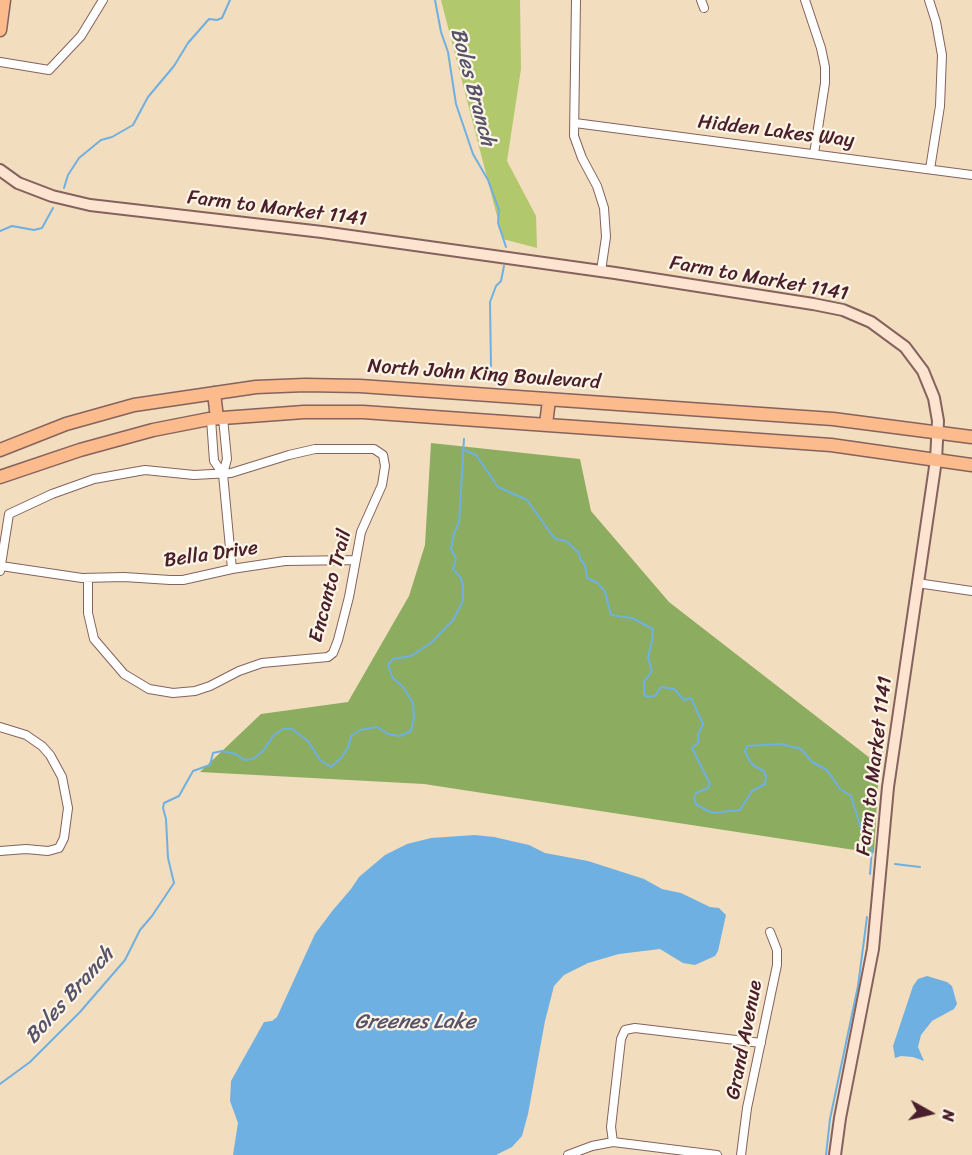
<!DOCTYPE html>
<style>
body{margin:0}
#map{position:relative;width:972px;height:1155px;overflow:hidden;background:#f2ddbe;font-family:Sriracha,sans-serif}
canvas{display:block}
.north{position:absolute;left:900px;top:1083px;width:60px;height:60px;-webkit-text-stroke:4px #fcf5e5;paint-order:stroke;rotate:98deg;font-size:16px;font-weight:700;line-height:24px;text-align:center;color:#4a1f2b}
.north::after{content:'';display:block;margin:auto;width:21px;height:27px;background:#4a1f2b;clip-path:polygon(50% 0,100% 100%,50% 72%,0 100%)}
</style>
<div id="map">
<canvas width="972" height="1155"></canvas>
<div class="north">N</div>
</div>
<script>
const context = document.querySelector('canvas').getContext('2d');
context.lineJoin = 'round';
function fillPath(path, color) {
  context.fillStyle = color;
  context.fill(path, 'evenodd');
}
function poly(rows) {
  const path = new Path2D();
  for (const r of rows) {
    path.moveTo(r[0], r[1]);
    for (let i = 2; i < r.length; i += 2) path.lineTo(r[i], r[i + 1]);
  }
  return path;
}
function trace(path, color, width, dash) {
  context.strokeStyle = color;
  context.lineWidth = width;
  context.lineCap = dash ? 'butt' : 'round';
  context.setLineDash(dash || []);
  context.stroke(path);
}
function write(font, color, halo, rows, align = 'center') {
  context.font = font + ' Sriracha,sans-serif';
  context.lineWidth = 4.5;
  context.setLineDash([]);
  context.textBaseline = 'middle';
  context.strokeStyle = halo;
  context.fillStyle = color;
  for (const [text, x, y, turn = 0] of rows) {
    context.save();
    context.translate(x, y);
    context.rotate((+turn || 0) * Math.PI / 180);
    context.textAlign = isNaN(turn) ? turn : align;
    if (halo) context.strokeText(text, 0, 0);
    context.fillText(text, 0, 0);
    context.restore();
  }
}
const green = poly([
 [441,0,520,0,521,69,507,161,536,216,537,248,503,239]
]);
const forest = poly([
 [431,443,580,459,591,511,669,602,879,765,874,853,424,784,200,772,261,714,348,702,409,596,425,545]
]);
const water = poly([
 [475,835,494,837,529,845,545,853,588,861,644,879,662,889,681,893,710,907,719,908,726,915,718,951,715,956,695,965,683,963,660,949,619,954,588,963,564,975,554,986,545,1021,528,1114,522,1136,512,1147,496,1155,233,1155,238,1123,230,1101,231,1081,264,1022,272,1021,277,1017,315,934,333,910,351,889,359,877,385,855,407,844,431,838],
 [927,976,947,982,952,986,957,1004,954,1009,932,1021,921,1035,918,1047,924,1061,913,1057,901,1056,895,1058,893,1046,913,986,918,979]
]);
const stream = poly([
 [435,0,441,32,448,52,456,104,473,154,488,180,499,210,498,223,506,247],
 [64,188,68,175,79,158,101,140,112,137,133,125,148,97,174,66,188,43,209,19,217,20,222,18,230,0],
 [0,231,12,226,34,230,42,228,53,208],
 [482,377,491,366,490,302,496,286,501,281,504,266],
 [464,450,476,455,498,487,527,500,552,535,556,539,566,541,579,553,580,559,585,565,587,578,598,583,605,592,611,615,632,618,653,629,652,641,648,657,652,671,644,682,644,695,648,697,655,696,661,687,674,689,684,700,691,698,703,724,698,735,698,743,692,748,710,784,708,788,696,793,694,799,697,805,712,813,740,810,752,791,765,784,766,776,764,771,754,766,749,760,745,751,747,746,780,744,798,748,802,750,812,762,827,770,840,789,851,796,865,842,872,849,870,874],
 [895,864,920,867],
 [0,1084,30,1062,80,1012,125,960,140,930,152,916,174,883,168,858,166,819,163,808,164,803,179,796,193,771,210,765,213,753,222,751,236,754,244,760,253,759,263,751,273,736,283,729,292,729,308,741,320,760,331,767,341,758,348,748,351,736,360,730,377,727,388,734,400,736,411,731,414,718,413,703,403,687,392,677,388,665,393,659,411,656,431,643,453,620,463,601,463,586,461,578,453,569,456,559,451,549,454,533,459,523,464,439],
 [826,1155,830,1119,858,986,867,917]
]);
const street = poly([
 [576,0,574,136,582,158,597,186,604,208,606,237,601,271],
 [701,0,704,8],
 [805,0,821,48,825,67,825,83,814,154],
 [929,0,936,22,942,55,940,106,930,169],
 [0,62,49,70,81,36,103,0],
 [575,123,972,175],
 [211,419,214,461,223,474,227,459,223,418],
 [223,474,232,569],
 [1,566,82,578,124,577,170,580,183,580,232,569,285,561,355,560],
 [0,571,9,514,52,494,94,479,145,470,194,475,231,473,289,455,315,449,374,449,383,455,385,466,382,485,361,532,349,597,338,640,333,653,328,657,262,663,239,671,210,686,195,691,173,693,149,689,124,674,94,639,88,613,88,578],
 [917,583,972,591],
 [0,727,26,735,42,746,50,755,62,777,68,808,64,838,59,848,48,851,26,849,0,851],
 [613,1142,611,1127,621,1039,625,1030,635,1028,761,1043],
 [568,1155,592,1146,613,1142,717,1155],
 [741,1155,747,1108,777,965,777,950,770,932]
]);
const secondary = poly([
 [0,170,18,183,52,196,90,205,322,232,615,273,813,304,843,310,871,322,905,347,923,371,934,398,938,421,936,460,888,787,873,949,840,1118,835,1155]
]);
const primary = poly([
 [0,30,4,0],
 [214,393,217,418],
 [546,424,549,400],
 [0,450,66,424,134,405,256,387,305,385,360,386,833,419,972,437],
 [0,477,80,450,153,430,209,419,304,412,363,412,831,445,972,465]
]);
const streetNames = [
 ["Hidden Lakes Way",776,132,7],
 ["Farm to Market 1141",277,209,7],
 ["Farm to Market 1141",759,279,10],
 ["North John King Boulevard",484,375,4],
 ["Bella Drive",211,555,-8],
 ["Encanto Trail",331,586,-75],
 ["Farm to Market 1141",875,766,-83],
 ["Grand Avenue",745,1040,-79]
];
const waterNames = [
 ["Boles Branch",472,87,75],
 ["Boles Branch",70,996,-48],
 ["Greenes Lake",415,1023]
];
fillPath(green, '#b1c86c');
fillPath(forest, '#8cac60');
fillPath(water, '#6fb0e3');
trace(stream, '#6fb0e3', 2);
trace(street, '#85625e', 10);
trace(secondary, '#85625e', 14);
trace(primary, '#85625e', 15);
trace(street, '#fff', 8);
trace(secondary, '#fde4d1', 10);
trace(primary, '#fbbb8c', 12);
write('20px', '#4a1f2b', '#fcf5e5', streetNames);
write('italic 21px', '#57526b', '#fcf5e5', waterNames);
</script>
